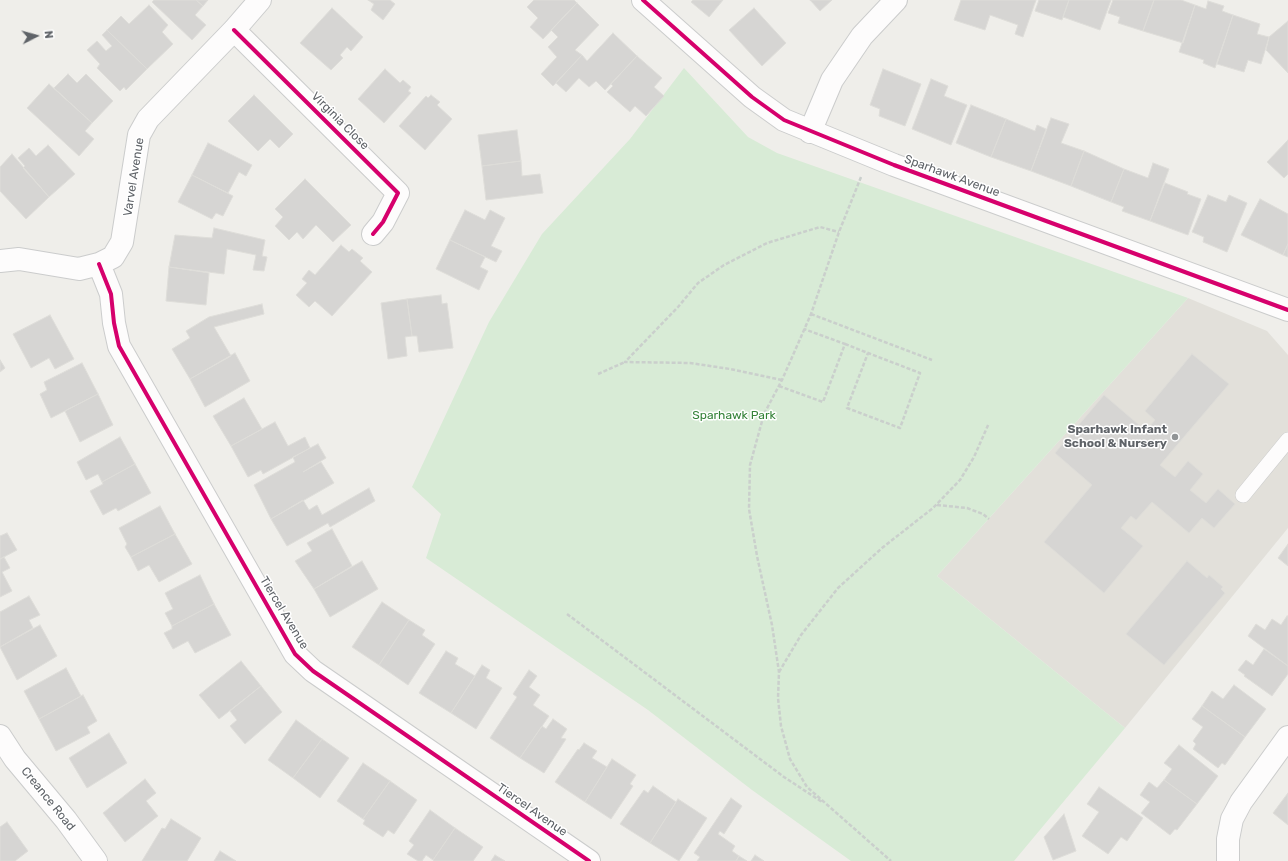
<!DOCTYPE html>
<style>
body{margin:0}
#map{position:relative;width:1288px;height:861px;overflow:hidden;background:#efeeea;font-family:Rubik,sans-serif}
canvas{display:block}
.north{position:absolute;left:16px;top:16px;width:40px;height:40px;-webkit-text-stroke:3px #fff;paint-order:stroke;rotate:84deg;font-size:11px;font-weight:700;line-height:16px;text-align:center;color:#5f6368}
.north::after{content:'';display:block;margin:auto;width:14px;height:18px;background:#5f6368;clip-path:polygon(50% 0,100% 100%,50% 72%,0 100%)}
</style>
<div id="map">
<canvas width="1288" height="861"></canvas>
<div class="north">N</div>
</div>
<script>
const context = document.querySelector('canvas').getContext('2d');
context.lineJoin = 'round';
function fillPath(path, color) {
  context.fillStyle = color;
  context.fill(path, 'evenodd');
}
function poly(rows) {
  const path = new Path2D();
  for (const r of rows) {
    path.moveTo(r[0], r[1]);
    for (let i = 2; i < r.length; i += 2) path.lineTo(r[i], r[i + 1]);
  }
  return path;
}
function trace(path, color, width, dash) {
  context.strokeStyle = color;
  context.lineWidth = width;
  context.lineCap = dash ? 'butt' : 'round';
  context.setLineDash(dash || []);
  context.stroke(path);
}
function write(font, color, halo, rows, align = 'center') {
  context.font = font + ' Rubik,sans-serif';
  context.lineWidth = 3;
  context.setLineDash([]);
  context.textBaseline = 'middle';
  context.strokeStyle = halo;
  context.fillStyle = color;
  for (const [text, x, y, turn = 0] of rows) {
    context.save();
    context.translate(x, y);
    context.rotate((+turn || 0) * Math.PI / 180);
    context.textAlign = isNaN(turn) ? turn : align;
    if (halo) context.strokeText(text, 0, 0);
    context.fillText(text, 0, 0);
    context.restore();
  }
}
const education = poly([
 [1188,298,1267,331,1288,355,1288,528,1125,728,937,576]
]);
const green = poly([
 [684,68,748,137,777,153,1188,298,937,576,1125,728,1014,861,851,861,752,790,648,710,426,558,441,514,412,487,489,322,542,234,630,139]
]);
const building = poly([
 [154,0,196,0,203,6,195,15,206,25,192,40,152,2,154,0],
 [196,0,208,0,203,6,196,0],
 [368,0,390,0,395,4,383,20,371,10,374,4,368,0],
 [534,0,574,0,577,3,543,39,530,27,538,18,527,7,534,0],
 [693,0,723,0,709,17,691,2,693,0],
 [810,0,832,0,820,11,810,0],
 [961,0,1036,0,1023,37,1015,34,1018,25,990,15,985,30,954,20,961,0],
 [1039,0,1069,0,1062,20,1035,11,1039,0],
 [1069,0,1111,0,1100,30,1063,17,1069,0],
 [1113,0,1154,0,1143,31,1118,23,1120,17,1108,13,1113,0],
 [1154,0,1181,0,1195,5,1183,43,1143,31,1154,0],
 [1208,1,1224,6,1222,11,1233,15,1215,68,1203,63,1204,60,1179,52,1195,5,1206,9,1208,1],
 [577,3,599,25,575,50,582,55,553,86,541,74,557,57,548,47,558,37,551,30,577,3],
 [149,5,168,25,162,32,173,44,147,69,107,30,121,16,129,24,149,5],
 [332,8,363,37,351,51,347,47,340,55,343,58,331,70,300,43,332,8],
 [754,8,786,43,762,66,729,30,754,8],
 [1233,15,1260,24,1257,34,1269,37,1261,64,1248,60,1244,72,1217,64,1233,15],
 [1288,21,1288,73,1266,50,1269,37,1288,21],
 [107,30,147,69,126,90,124,87,120,91,97,68,100,64,87,50,97,41,106,51,112,46,102,35,107,30],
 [613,33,637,56,605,90,596,81,589,87,579,78,566,92,556,83,582,55,587,61,613,33],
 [637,56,662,78,654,87,664,96,646,116,635,106,630,112,607,92,613,86,611,84,637,56],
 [385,69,400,83,403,80,411,87,408,91,411,93,384,123,358,99,385,69],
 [883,69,921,84,905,126,879,116,880,109,870,105,883,69],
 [68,74,77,83,86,74,113,101,92,123,54,88,68,74],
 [931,79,948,86,944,96,967,105,951,145,912,129,931,79],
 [49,84,92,123,85,131,94,139,79,156,27,108,49,84],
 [254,95,293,134,279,148,270,139,258,151,228,121,254,95],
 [431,95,440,102,437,105,452,119,425,150,399,126,426,96,428,98,431,95],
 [971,105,1006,119,991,157,956,143,971,105],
 [1051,118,1069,124,1061,143,1084,151,1071,186,1031,171,1051,118],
 [1006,119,1035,131,1037,125,1046,129,1031,171,991,157,1006,119],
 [517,130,521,161,482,166,478,135,517,130],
 [1288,140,1288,174,1284,178,1267,162,1288,140],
 [208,143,252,165,246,176,239,172,228,193,192,175,208,143],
 [48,145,75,174,49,197,23,168,25,166,18,158,29,148,36,156,48,145],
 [1084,151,1124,169,1111,202,1071,186,1084,151],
 [12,154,49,197,26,219,0,191,0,167,12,154],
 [521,161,522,176,540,174,543,193,486,200,482,166,521,161],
 [1153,163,1169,169,1150,221,1122,211,1124,207,1111,202,1124,169,1148,178,1153,163],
 [192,175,233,196,223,216,216,213,212,219,178,202,192,175],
 [305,179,351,225,333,242,316,225,303,239,297,232,289,240,275,226,283,217,275,209,305,179],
 [1165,183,1188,192,1187,194,1201,199,1188,235,1150,221,1165,183],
 [1208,195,1226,202,1229,195,1247,203,1227,252,1203,242,1204,237,1192,232,1208,195],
 [1260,199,1288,214,1288,244,1283,255,1241,235,1260,199],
 [465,210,485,220,490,210,505,218,491,246,502,251,496,262,450,240,465,210],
 [214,228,265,240,262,256,267,257,264,271,253,270,256,255,227,249,224,274,169,267,175,235,212,238,214,228],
 [450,240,485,257,480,267,488,271,479,290,436,269,450,240],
 [1288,244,1288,257,1283,255,1288,244],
 [341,245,349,252,352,249,363,258,360,261,372,272,332,316,315,301,309,307,296,295,307,283,302,279,309,270,315,275,341,245],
 [169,267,209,273,206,305,166,301,169,267],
 [441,295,442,304,447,303,453,348,419,352,417,336,412,336,407,299,441,295],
 [407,299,412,336,405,337,407,356,388,359,381,303,407,299],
 [262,304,264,314,214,327,231,356,190,379,172,349,190,338,186,331,209,317,262,304],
 [50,315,74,359,55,369,49,358,31,368,13,334,50,315],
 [235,353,250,381,205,407,190,379,235,353],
 [1192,354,1229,384,1160,465,1175,477,1188,461,1203,474,1190,490,1206,503,1218,489,1235,504,1214,528,1202,518,1189,533,1152,502,1136,520,1131,516,1121,528,1143,546,1104,593,1044,542,1092,485,1055,453,1104,395,1146,431,1155,420,1145,411,1192,354],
 [0,360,5,368,0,372,0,360],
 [82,363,98,394,51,418,40,394,47,390,44,382,82,363],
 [98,394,113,425,80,442,65,411,98,394],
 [244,398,262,429,231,446,213,416,244,398],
 [275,422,288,446,305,437,310,448,263,474,261,470,248,477,231,446,275,422],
 [120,437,135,464,102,482,98,474,86,480,77,462,120,437],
 [318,444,326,458,303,472,321,462,334,483,271,519,254,485,295,462,293,457,318,444],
 [135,464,151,493,118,511,116,508,103,515,90,491,103,484,102,482,135,464],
 [369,488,375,501,330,527,328,523,287,546,271,519,303,500,309,510,317,505,322,515,369,488],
 [160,506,175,534,131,557,125,547,127,544,119,528,160,506],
 [332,529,352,566,314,589,295,561,312,551,307,543,332,529],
 [7,533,17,550,0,559,0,536,7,533],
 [175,534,192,564,159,582,149,565,138,571,131,557,175,534],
 [1288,544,1288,566,1278,558,1288,544],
 [4,557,10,568,2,572,12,591,0,597,0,559,4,557],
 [362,561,378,589,330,617,314,589,362,561],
 [1187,561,1207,578,1209,575,1223,587,1221,589,1225,593,1164,665,1126,634,1187,561],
 [200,575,214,604,172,626,165,613,173,609,165,593,200,575],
 [29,596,40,615,29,620,33,628,0,647,0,612,29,596],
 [382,602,409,620,379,665,352,647,382,602],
 [214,604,231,635,195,653,188,641,173,649,164,633,172,629,172,626,214,604],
 [1287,616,1288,616,1288,666,1248,636,1256,624,1265,630,1272,619,1281,625,1287,616],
 [409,620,425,630,422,635,435,644,408,685,379,665,409,620],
 [40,625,57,656,17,680,0,647,40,625],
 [1264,649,1288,666,1288,674,1272,696,1244,676,1245,675,1238,670,1246,660,1253,665,1264,649],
 [446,651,458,658,455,664,475,676,451,713,419,693,446,651],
 [241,661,261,686,219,719,199,695,241,661],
 [482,665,490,670,486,678,502,688,476,729,451,713,482,665],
 [66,668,81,696,39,719,24,691,66,668],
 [529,670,537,676,529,687,540,695,533,705,549,716,520,758,490,738,517,697,513,694,529,670],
 [1234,685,1266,709,1245,737,1202,706,1212,691,1223,699,1234,685],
 [261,686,282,712,245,744,230,726,237,720,230,711,261,686],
 [83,695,97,721,87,727,90,733,56,751,39,719,83,695],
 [1202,706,1245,737,1225,765,1222,763,1218,768,1193,749,1196,744,1193,741,1203,727,1192,719,1202,706],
 [553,719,567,729,561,738,566,739,544,773,520,758,542,726,546,729,553,719],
 [296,720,322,739,293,778,268,760,296,720],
 [109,733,127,763,87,788,69,758,109,733],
 [322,739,349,758,320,798,293,778,322,739],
 [584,743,597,751,592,758,607,767,585,802,555,782,578,749,579,750,584,743],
 [1179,745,1218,776,1197,804,1164,780,1172,769,1164,763,1179,745],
 [612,759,636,775,630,784,633,786,611,819,585,802,612,759],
 [363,763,390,781,363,819,337,801,363,763],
 [145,779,156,793,146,801,158,816,125,842,103,813,145,779],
 [1164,780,1197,804,1177,830,1175,829,1170,835,1141,813,1150,802,1140,795,1149,782,1157,788,1164,780],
 [390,781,417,800,394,834,388,830,383,837,363,824,365,820,363,819,390,781],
 [653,786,676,802,650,843,620,824,644,790,648,793,653,786],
 [1099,787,1143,818,1127,841,1121,837,1108,854,1082,836,1099,812,1087,804,1099,787],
 [1288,793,1288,825,1273,813,1288,793],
 [731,798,742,806,724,834,720,831,718,834,735,846,732,851,739,856,736,861,697,861,700,857,694,853,731,798],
 [678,799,707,818,679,861,650,843,678,799],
 [430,810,455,828,433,860,426,855,422,861,418,861,407,854,414,845,409,841,430,810],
 [1064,814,1076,851,1053,860,1044,837,1064,814],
 [171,819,201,838,187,861,142,861,162,828,165,829,171,819],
 [7,822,28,851,15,861,0,861,0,827,7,822],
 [455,828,483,847,473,861,434,861,433,860,455,828],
 [220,851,236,861,214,861,220,851],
 [495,855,505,861,491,861,495,855],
 [755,855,764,861,751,861,755,855],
 [739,856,747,861,736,861,739,856]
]);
const path = poly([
 [861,177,839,232,811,314,782,380,764,414,750,465,749,509,757,556,772,625,779,672,778,698,781,726,790,759,807,787,891,861],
 [811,314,932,360],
 [845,344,868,353,920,373,900,428,847,408,868,353],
 [598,374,625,362],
 [782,380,730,369,690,363,625,362,678,307,698,283,724,265,767,243,820,227,839,232],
 [779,386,823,402,845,344,804,329],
 [937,505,967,508,983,514,989,519],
 [567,614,784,777,822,802],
 [779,672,801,635,838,588,882,548,933,508,960,480,974,457,989,423]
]);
const service = poly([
 [1243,495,1288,440]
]);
const minor = poly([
 [643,0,752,97,784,120,894,165,1288,310],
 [234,30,398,193,383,222,373,234],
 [810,132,832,80,862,36,896,0],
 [0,261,19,259,79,269,99,264,113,257,122,242,139,135,148,119,234,30,260,0],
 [99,264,111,294,114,323,119,346,295,654,313,671,589,861],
 [0,736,15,759,66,820,96,861],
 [1228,861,1228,839,1232,819,1241,802,1288,737]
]);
const cycleway = poly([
 [643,0,752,97,784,120,894,165,1288,310],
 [234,30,398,193,383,222,373,234],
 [99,264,111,294,114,323,119,346,295,654,313,671,589,861]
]);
const markers = [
 [1175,437,4,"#919496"]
];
const streetNames = [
 ["Virginia Close",340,121,45],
 ["Sparhawk Avenue",952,176,20],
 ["Varvel Avenue",134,177,-81],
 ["Tiercel Avenue",284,613,59],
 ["Creance Road",48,799,51],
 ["Tiercel Avenue",532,810,35]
];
const parkNames = [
 ["Sparhawk Park",734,416]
];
const poiNames = [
 ["Sparhawk Infant",1167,430],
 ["School & Nursery",1167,444]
];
fillPath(education, '#e2e0da');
fillPath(green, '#d8ebd6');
fillPath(building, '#d6d5d3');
trace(building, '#deddd9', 1);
trace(service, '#cbcccc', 16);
trace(minor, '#cbcccc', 24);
trace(path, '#cacfcc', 2.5, [4, 2]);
trace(service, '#fdfcfc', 15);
trace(minor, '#fdfcfc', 22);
trace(cycleway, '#d6006c', 4);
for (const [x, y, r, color] of markers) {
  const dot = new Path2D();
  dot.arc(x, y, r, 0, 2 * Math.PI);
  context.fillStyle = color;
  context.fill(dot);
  trace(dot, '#fff', 1.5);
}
write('12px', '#5f6368', '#fff', streetNames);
write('12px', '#348238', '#fff', parkNames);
write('bold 12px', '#5f6368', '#fff', poiNames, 'right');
</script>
